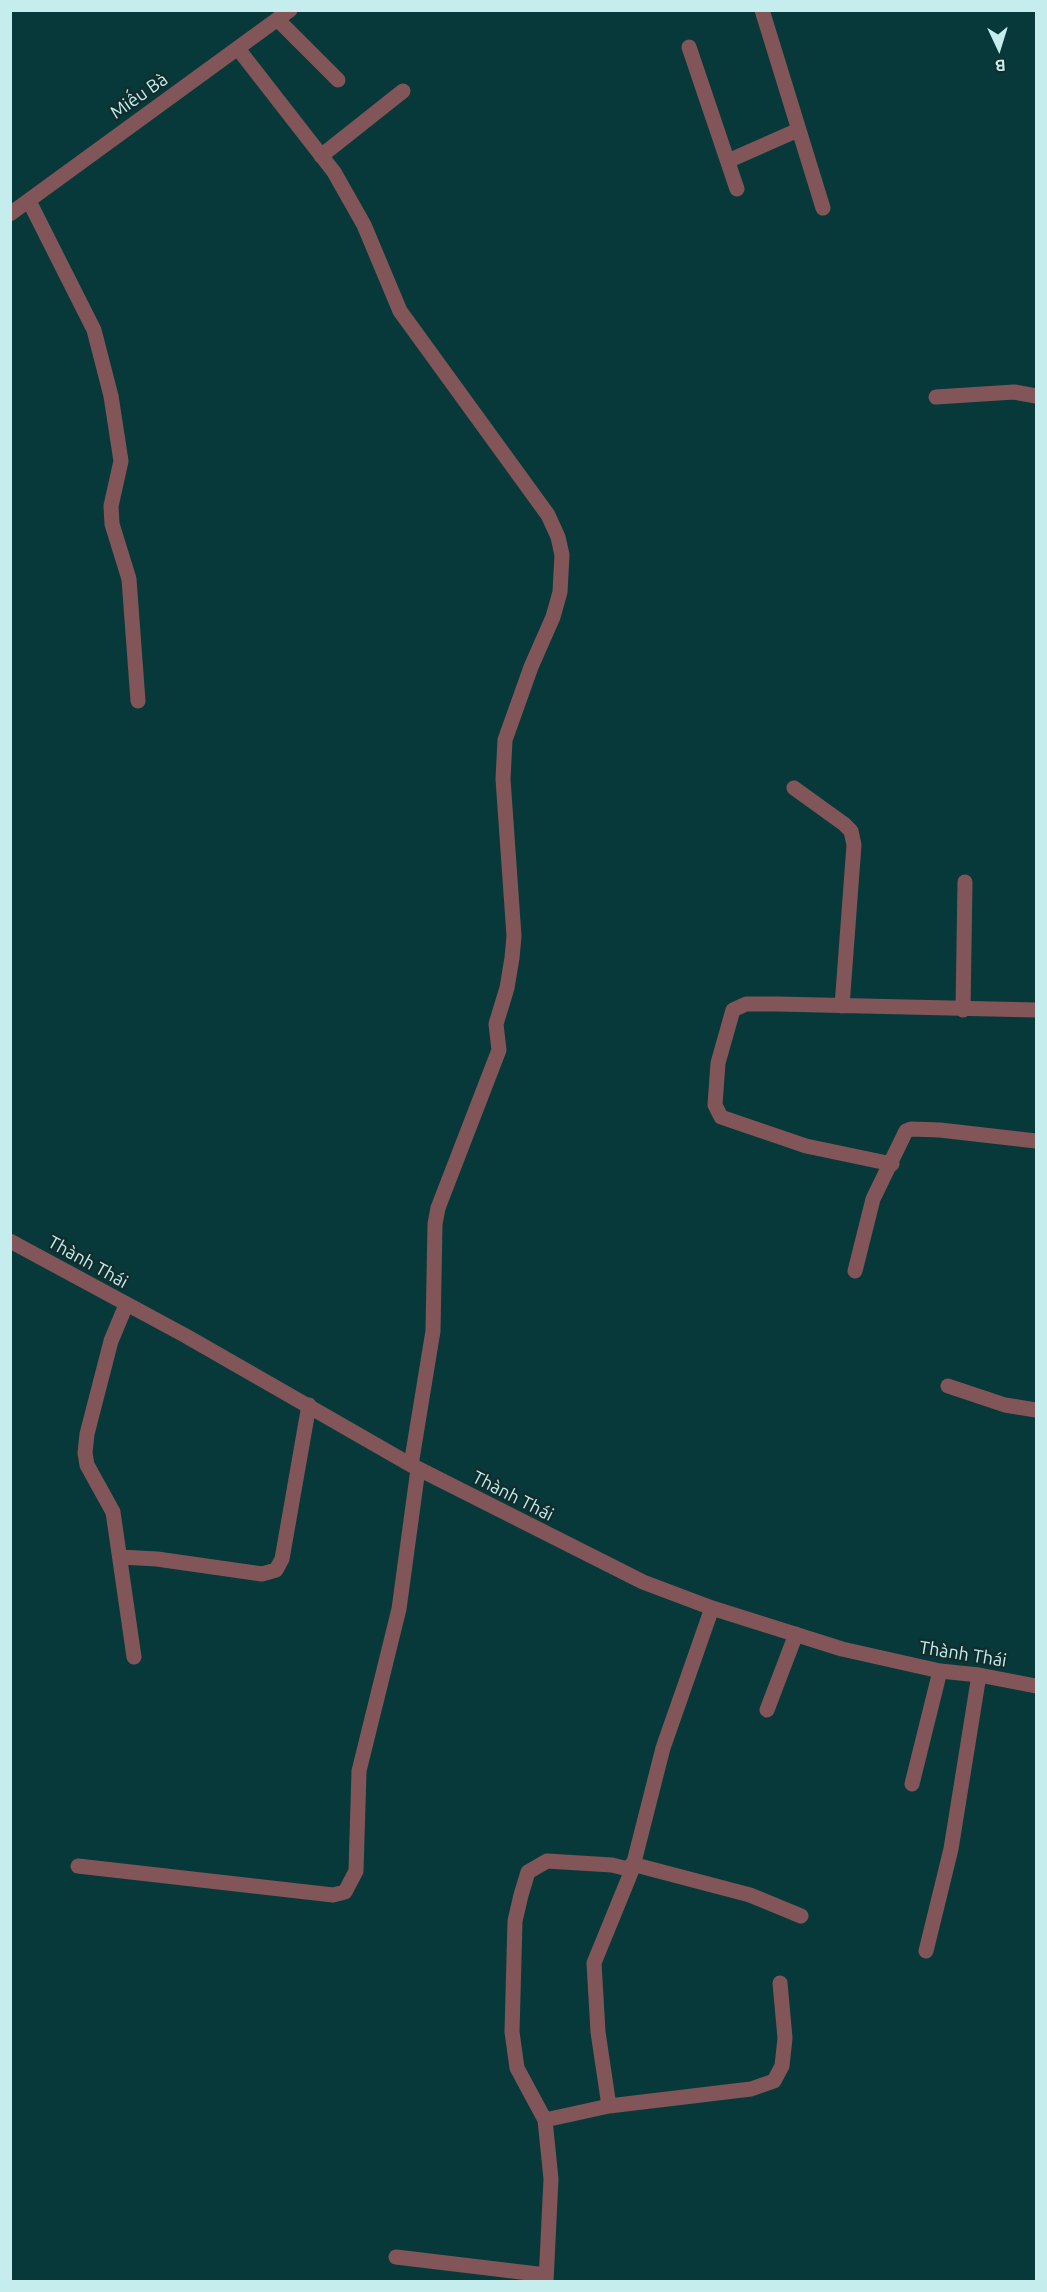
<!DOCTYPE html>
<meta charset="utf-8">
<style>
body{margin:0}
#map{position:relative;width:1047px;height:2292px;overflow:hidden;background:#08393a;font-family:Ubuntu,sans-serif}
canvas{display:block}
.frame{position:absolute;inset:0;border:12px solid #c5eded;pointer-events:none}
.north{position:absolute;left:969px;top:18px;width:60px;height:60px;-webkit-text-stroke:4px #122d2d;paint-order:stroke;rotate:176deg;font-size:16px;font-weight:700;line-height:24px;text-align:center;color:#c5eded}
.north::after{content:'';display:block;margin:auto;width:21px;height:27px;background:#c5eded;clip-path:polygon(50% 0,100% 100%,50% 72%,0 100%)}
</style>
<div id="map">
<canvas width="1047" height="2292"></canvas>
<div class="frame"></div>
<div class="north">B</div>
</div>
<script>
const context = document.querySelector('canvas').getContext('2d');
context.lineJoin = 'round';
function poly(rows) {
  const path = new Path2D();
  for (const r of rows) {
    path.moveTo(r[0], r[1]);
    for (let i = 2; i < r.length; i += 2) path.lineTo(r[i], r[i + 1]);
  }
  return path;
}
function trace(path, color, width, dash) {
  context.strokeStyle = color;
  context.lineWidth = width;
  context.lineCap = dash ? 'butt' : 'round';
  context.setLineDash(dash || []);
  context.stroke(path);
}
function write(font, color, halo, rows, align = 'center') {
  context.font = font + ' Ubuntu,sans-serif';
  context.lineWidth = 5;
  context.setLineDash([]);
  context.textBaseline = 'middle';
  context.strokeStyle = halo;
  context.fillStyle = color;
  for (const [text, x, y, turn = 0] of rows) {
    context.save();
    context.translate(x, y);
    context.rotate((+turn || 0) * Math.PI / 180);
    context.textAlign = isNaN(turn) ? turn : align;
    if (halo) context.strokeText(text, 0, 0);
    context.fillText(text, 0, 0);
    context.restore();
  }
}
const street = poly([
 [762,10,823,208],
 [278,20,338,80],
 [689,47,737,189],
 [239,50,334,172,364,225,400,311,548,515,558,537,562,555,560,592,553,617,531,667,505,740,503,779,514,936,512,958,507,988,496,1024,499,1050,438,1208,435,1224,433,1331,411,1465],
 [321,156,403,91],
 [728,161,798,130],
 [29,201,94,330,111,396,121,461,111,506,112,524,129,579,138,701],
 [10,214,290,10],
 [936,397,1014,392,1036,396],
 [794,788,844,824,851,831,854,845,842,1006],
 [963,1010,965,882],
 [892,1164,806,1146,721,1117,715,1105,718,1063,733,1010,746,1004,777,1004,1036,1010],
 [10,1241,186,1336,411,1465,643,1582,712,1608,842,1649,940,1671,979,1675,1036,1686],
 [855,1271,873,1199,906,1131,911,1129,940,1130,1036,1141],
 [126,1305,111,1341,87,1434,85,1453,87,1465,113,1512,134,1657],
 [948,1386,1005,1405,1036,1410],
 [120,1557,157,1559,262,1574,276,1570,282,1559,309,1405],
 [767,1710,796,1634],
 [912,1784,940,1671],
 [632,1864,750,1895,801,1916],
 [78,1866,333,1895,345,1892,356,1871,359,1771,399,1609,418,1469],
 [926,1951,951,1849,979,1675],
 [609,2106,751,2089,774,2081,782,2066,785,2038,780,1983],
 [545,2120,609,2106,598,2032,594,1963,632,1870],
 [396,2257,546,2275],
 [546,2282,551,2179,545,2120,517,2068,512,2032,515,1921,521,1895,528,1872,547,1861,612,1865,632,1870,663,1748,712,1608]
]);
const streetNames = [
 ["Miếu Bà",139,96,-35],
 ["Thành Thái",88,1262,29],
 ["Thành Thái",513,1496,27],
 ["Thành Thái",963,1654,9]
];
trace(street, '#825658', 15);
write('18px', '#c5eded', '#122d2d', streetNames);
</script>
